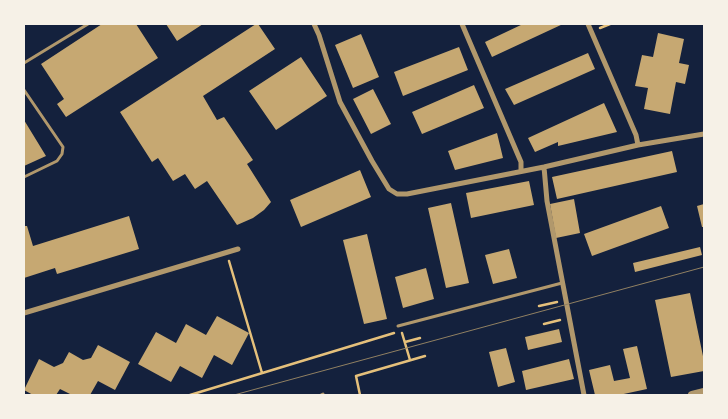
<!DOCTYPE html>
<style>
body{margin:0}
#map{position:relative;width:728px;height:419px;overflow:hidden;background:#14213d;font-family:Karla,sans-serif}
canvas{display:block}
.frame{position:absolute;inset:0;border:25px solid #f6f1e7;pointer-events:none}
</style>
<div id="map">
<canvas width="728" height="419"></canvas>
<div class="frame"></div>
</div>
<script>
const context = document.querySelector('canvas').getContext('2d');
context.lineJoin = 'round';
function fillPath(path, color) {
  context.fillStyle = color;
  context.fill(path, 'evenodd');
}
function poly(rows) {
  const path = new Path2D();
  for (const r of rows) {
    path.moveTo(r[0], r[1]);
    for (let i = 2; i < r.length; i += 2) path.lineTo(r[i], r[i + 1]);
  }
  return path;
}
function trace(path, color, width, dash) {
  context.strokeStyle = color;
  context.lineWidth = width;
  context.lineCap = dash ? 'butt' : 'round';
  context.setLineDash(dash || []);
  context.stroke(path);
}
const building = poly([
 [102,24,136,24,158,58,66,117,57,104,64,99,41,64],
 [166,24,203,24,177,41],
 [256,24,258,24,275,49,203,96,217,120,224,117,253,160,247,164,271,202,264,210,253,218,237,225,207,181,195,189,185,174,173,181,158,158,152,162,120,112],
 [523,24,563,24,492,57,485,42],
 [658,33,684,39,679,63,689,65,685,84,676,82,670,114,644,109,648,88,635,86,642,55,653,57],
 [361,34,379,77,353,88,335,45],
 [459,47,468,70,403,96,394,72],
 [588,53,595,69,514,105,505,89],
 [301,57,327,96,276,130,249,91],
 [474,85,484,108,422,134,412,112],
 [373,89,391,124,371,134,353,99],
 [604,103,617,132,558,146,558,142,535,152,528,138],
 [24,120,46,156,24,166],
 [497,133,503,158,455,170,448,151],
 [672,151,677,172,557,199,552,177],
 [360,170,371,197,301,227,290,200],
 [529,181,534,205,471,218,466,193],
 [574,199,580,233,556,238,550,204],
 [451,203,469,283,446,288,428,208],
 [704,204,704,227,702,227,697,206],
 [661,206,669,228,592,256,584,234],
 [129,216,139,249,57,274,55,268,24,278,24,226,27,226,33,246],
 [367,234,387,319,364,324,343,240],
 [700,247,702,255,635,272,633,263],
 [509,249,517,278,493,284,485,255],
 [426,268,434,299,403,308,395,277],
 [690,293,704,361,704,371,671,377,655,300],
 [217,316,249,333,232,365,214,355,202,378,180,366,171,382,138,364,156,332,176,343,186,324,206,335],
 [559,329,562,342,528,350,525,337],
 [98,345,130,362,115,390,98,381,90,395,72,395,60,389,56,395,33,395,24,390,39,359,54,367,63,363,69,352,83,360,91,358],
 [637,346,647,389,619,395,595,395,589,370,610,365,614,381,630,378,623,349],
 [506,348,515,382,498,387,489,352],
 [569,359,574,379,526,390,522,371]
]);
const path = poly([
 [600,28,610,24],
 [229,261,262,373],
 [539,306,557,302],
 [544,324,560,320],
 [402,333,410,360],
 [405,342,420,338],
 [190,395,394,333],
 [360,395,356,376,425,356]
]);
const service = poly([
 [24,63,88,24],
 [24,90,63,147,62,154,57,161,24,177],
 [398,326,562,283],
 [321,395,323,394]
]);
const minor = poly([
 [314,24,319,35,340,102,372,161,389,189,397,194,407,194,544,167,638,145,704,134],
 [462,24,521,162,521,171],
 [588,24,636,135,638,145],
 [544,167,547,201,584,395],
 [24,313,238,249]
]);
const tertiary = poly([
 [692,395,704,392]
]);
const tram = poly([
 [234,395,704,267]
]);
fillPath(building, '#c6a872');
trace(path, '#e5c07b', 2.5);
trace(service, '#b1986c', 3);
trace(minor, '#b1986c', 5);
trace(tertiary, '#b1986c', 8);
trace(tram, '#918062', 1);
</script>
